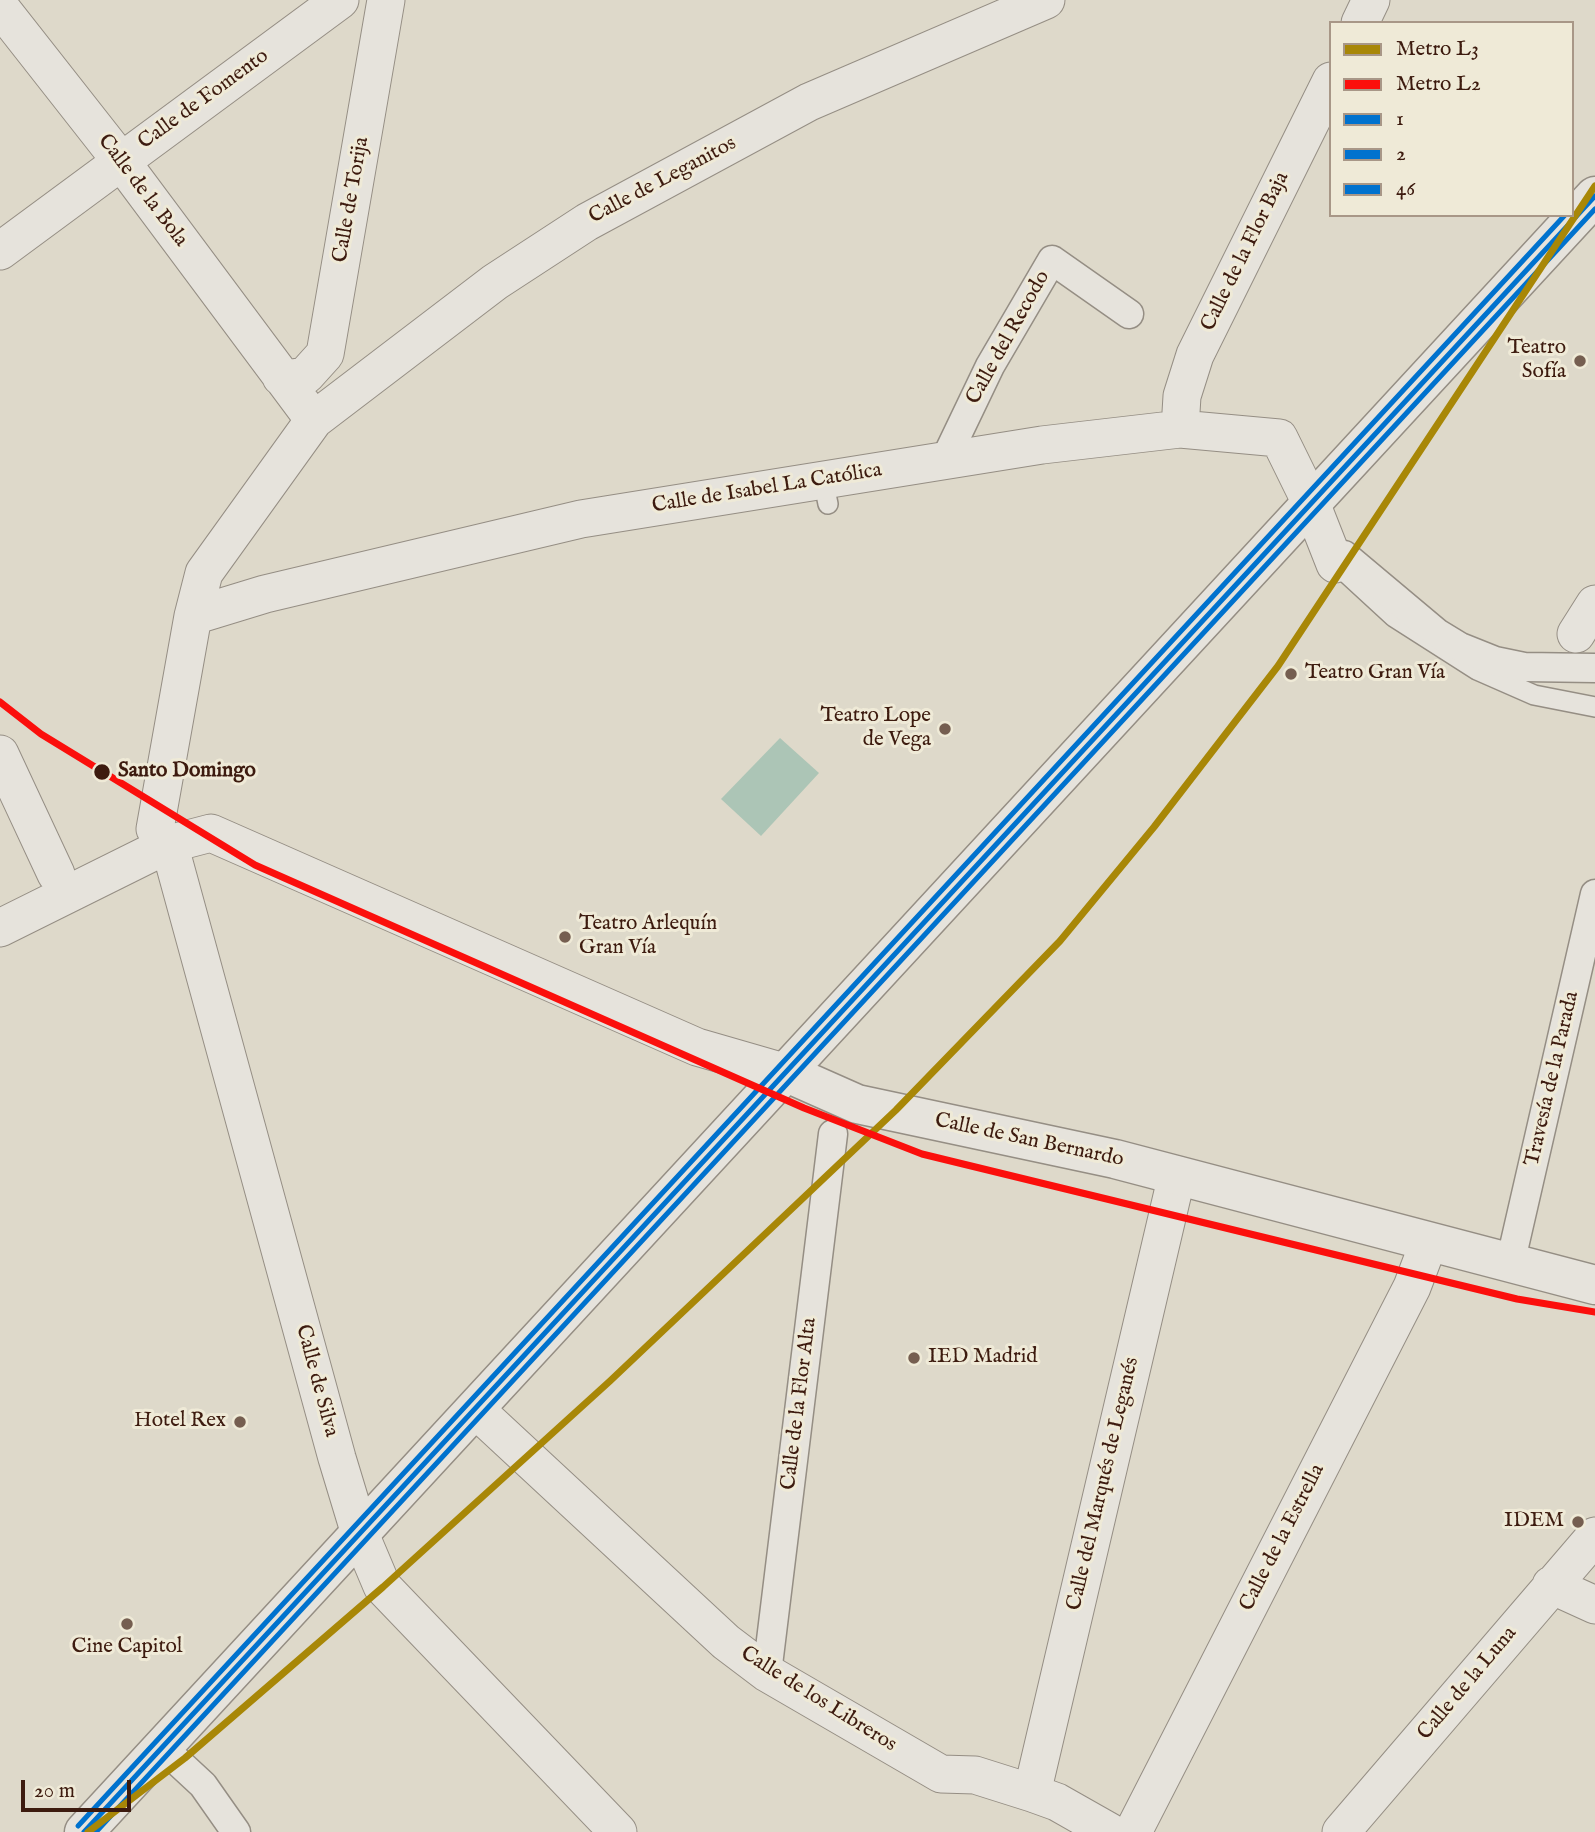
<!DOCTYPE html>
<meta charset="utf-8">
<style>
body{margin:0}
#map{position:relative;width:1595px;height:1832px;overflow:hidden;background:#ded9ca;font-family:"IM FELL English",serif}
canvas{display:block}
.legend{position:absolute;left:1329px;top:21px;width:245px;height:196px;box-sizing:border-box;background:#efead7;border:2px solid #a89787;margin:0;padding:9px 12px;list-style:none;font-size:21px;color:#3d1b0f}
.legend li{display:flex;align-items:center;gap:14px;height:35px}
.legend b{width:35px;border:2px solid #a89787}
.scale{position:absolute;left:21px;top:1780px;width:110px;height:32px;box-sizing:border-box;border:4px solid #3d1b0f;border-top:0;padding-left:9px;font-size:21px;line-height:24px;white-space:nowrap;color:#3d1b0f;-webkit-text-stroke:5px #efead7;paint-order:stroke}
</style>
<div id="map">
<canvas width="1595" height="1832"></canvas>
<ul class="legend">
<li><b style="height:9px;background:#a88707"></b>Metro L3</li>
<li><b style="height:9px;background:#fb0f0c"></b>Metro L2</li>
<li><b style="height:9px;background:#0072ce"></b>1</li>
<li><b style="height:9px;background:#0072ce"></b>2</li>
<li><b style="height:9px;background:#0072ce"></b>46</li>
</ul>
<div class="scale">20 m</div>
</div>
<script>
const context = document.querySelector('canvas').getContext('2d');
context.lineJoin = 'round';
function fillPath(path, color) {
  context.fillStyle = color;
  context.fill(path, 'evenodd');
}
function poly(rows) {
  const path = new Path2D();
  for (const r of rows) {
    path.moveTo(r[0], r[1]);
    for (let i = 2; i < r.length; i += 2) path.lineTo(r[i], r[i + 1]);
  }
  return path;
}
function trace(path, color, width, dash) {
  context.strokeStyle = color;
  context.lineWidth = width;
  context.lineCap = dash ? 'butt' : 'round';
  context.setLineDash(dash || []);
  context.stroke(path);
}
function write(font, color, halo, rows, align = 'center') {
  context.font = font + ' "IM FELL English",serif';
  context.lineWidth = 6;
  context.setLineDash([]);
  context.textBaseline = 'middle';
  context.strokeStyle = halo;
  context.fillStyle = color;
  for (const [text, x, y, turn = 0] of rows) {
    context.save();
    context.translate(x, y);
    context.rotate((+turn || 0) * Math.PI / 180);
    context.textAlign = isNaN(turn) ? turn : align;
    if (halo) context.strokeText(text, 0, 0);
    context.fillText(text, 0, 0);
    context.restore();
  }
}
const water = poly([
 [780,738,819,773,761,836,721,799]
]);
const service = poly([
 [823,479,828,504],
 [1344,571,1394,617,1477,670,1534,695,1595,707]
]);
const pedestrian = poly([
 [944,462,990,366,1052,260,1129,314],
 [1344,555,1437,633,1460,647,1495,661,1524,667,1595,668],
 [1510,1264,1595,894],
 [767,1673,833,1134],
 [162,1747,203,1785,236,1832]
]);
const minor = poly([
 [0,7,121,161,314,420],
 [1360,23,1371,0],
 [0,251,340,0],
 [281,377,296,378,306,375,325,354,386,0],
 [1180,429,1182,396,1195,355,1331,81],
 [193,616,265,594,581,519,1042,445,1180,429,1279,438,1311,503,1335,564],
 [1576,634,1595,604],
 [0,754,56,874],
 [155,829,193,616,204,573,314,420,495,282,587,222,809,102,1046,0],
 [155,829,169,844,337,1458,360,1534,382,1586,618,1832],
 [0,928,169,844,211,833,697,1047,787,1073],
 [475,1409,726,1642,767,1673,941,1774,975,1775,1032,1793,1057,1802,1110,1832],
 [1551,1585,1595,1605],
 [1032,1793,1177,1175],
 [1133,1832,1412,1287,1429,1242],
 [1341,1832,1595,1536]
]);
const tertiary = poly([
 [787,1073,857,1104,1115,1159,1595,1285],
 [84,1832,1595,196]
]);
const bus1 = poly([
 [84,1832,1595,196]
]);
const bus2 = poly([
 [96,1832,1595,209]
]);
const bus3 = poly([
 [78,1826,1565,215]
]);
const metro1 = poly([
 [88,1832,185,1758,383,1587,610,1381,896,1110,1060,941,1154,827,1278,666,1595,186]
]);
const metro2 = poly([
 [0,702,41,734,255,865,804,1108,922,1154,1517,1299,1595,1312]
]);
const markers = [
 [1580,361,7,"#755e50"],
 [1291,674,7,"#755e50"],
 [945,729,7,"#755e50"],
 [102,772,9,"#3d1b0f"],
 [565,937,7,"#755e50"],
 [914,1358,7,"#755e50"],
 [240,1422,7,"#755e50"],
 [1578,1522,7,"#755e50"],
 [127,1624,7,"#755e50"]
];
const streetNames = [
 ["Calle de Fomento",204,100,-36],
 ["Calle de Leganitos",663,181,-28],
 ["Calle de la Bola",142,191,53],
 ["Calle de Torija",352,200,-80],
 ["Calle de la Flor Baja",1246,252,-64],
 ["Calle del Recodo",1009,338,-61],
 ["Calle de Isabel La Católica",767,489,-9],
 ["Travesía de la Parada",1553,1079,-77],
 ["Calle de San Bernardo",1029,1141,12],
 ["Calle de Silva",316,1381,75],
 ["Calle de la Flor Alta",800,1404,-83],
 ["Calle del Marqués de Leganés",1104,1484,-77],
 ["Calle de la Estrella",1283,1538,-63],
 ["Calle de la Luna",1468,1684,-50],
 ["Calle de los Libreros",818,1700,32]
];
const poiNames = [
 ["Teatro",1566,349],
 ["Sofía",1566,373],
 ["Teatro Gran Vía",1305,674,"left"],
 ["Teatro Lope",931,717],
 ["de Vega",931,741],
 ["Teatro Arlequín",579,925,"left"],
 ["Gran Vía",579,949,"left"],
 ["IED Madrid",928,1358,"left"],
 ["Hotel Rex",226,1422],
 ["IDEM",1564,1522],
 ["Cine Capitol",127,1648,"center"]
];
const stopNames = [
 ["Santo Domingo",118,772]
];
fillPath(water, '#acc5b6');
trace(service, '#958e84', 22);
trace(pedestrian, '#958e84', 31);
trace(minor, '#958e84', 39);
trace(tertiary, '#958e84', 41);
trace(service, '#e6e3dc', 19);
trace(pedestrian, '#e6e3dc', 28);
trace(minor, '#e6e3dc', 37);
trace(tertiary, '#e6e3dc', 38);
trace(bus1, '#0072ce', 5);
trace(bus2, '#0072ce', 5);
trace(bus3, '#0072ce', 5);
trace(metro1, '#a88707', 7);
trace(metro2, '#fb0f0c', 7);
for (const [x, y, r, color] of markers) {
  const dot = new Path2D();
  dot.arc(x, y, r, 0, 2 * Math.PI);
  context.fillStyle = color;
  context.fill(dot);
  trace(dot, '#efead7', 2.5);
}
write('21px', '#3d1b0f', '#efead7', streetNames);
write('21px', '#3d1b0f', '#efead7', poiNames, 'right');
write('bold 21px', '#3d1b0f', '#efead7', stopNames, 'left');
</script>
